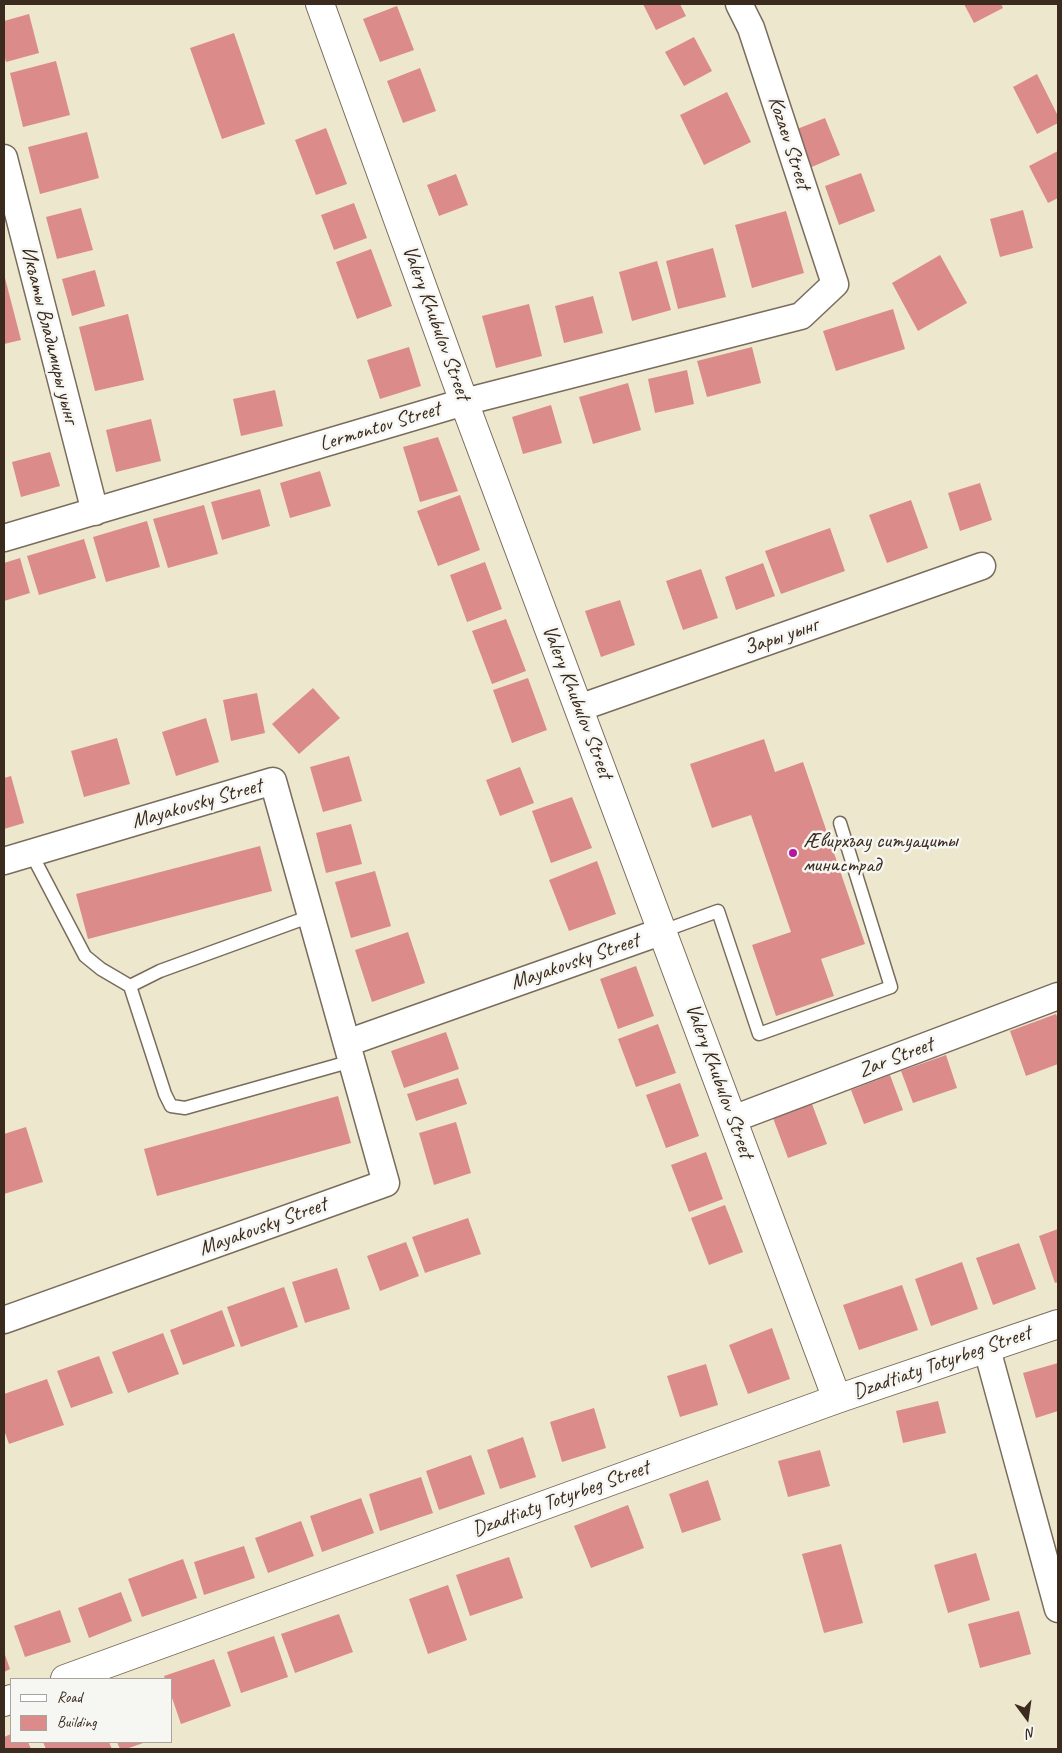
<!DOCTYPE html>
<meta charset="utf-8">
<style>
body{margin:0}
#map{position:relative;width:1062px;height:1753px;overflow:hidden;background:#ede7ce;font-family:Caveat,sans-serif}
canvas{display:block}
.frame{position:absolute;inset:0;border:5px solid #3b2a1e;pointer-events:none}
.legend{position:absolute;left:10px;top:1678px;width:162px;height:65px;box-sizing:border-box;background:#f6f6f2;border:1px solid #aba49d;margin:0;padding:6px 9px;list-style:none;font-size:15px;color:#3b2a1e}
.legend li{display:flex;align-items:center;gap:10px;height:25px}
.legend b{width:25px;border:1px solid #aba49d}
.north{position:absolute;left:1002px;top:1693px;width:50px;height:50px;-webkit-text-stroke:4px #f6f6f2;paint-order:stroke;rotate:166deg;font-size:14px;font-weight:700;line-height:20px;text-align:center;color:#3b2a1e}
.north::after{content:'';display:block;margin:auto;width:18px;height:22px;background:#3b2a1e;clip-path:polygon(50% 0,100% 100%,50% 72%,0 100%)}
</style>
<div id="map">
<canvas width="1062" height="1753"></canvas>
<div class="frame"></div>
<ul class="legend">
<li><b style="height:6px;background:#fff"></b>Road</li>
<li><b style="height:14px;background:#dc8b8b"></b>Building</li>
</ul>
<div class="north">N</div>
</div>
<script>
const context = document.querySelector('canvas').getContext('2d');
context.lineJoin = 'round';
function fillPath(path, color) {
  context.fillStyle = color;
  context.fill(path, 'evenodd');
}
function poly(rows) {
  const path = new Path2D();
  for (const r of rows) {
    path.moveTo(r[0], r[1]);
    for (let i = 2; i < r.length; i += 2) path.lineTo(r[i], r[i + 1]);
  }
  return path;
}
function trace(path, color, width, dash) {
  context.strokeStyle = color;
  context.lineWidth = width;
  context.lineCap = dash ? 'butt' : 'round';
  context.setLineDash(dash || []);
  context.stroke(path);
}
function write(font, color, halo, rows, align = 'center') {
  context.font = font + ' Caveat,sans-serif';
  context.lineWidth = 5;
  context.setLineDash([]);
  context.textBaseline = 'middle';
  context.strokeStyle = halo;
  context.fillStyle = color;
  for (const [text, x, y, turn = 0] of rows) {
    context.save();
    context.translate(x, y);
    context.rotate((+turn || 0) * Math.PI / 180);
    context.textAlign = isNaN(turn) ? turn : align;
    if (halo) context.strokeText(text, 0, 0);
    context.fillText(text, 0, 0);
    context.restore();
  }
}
const building = poly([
 [643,4,680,4,686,16,656,30],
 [964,4,1001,4,1003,8,974,23],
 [397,6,414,50,380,62,363,19],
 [29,14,39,53,6,62,4,54,4,21],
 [234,33,265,124,222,139,190,48],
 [694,37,712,71,684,86,665,52],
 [56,61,70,115,23,127,10,73],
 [420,68,436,111,403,123,387,81],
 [1037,74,1058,116,1058,123,1037,134,1013,87],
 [727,92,751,142,704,165,680,115],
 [825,118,840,155,807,169,792,131],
 [326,128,347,184,316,195,295,140],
 [87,132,99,178,40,194,28,147],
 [1058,151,1058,198,1048,203,1029,166],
 [861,173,875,211,839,225,825,186],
 [456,174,468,205,439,216,427,185],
 [354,203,367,238,334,250,321,215],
 [81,208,93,250,57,259,46,217],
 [1023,210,1033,248,1000,257,990,219],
 [786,211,804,273,752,288,735,225],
 [713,248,726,297,678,309,666,261],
 [371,249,392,306,357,319,336,262],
 [940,255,967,303,918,331,892,283],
 [657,261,671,310,632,321,619,272],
 [95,270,105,306,72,316,62,279],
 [4,274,21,340,4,344],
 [593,296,603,333,564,343,555,306],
 [529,304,542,356,496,368,482,316],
 [893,309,905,349,836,371,823,331],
 [128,314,144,380,95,391,79,327],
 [409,347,421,386,380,399,367,360],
 [752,347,761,383,707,397,697,361],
 [687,370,694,404,655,413,648,379],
 [628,383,641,430,593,444,579,397],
 [275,390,283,426,241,436,233,399],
 [551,405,562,443,523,454,512,417],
 [151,419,161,461,116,472,106,430],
 [438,437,458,491,420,502,403,447],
 [50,452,60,486,21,497,12,462],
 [320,471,331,506,290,518,280,483],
 [980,483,992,520,960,531,948,493],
 [260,489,270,526,222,540,211,502],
 [460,495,480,550,438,566,417,511],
 [911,500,928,548,887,563,869,515],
 [204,505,218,554,168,568,153,519],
 [147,521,160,567,106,582,93,537],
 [830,528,845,571,781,594,765,551],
 [84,539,96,578,39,595,27,556],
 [20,558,30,593,4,601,4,563],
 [485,562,502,609,467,622,450,575],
 [763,563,775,596,736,610,725,577],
 [701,569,718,618,683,630,666,581],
 [620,600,635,645,601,657,585,611],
 [506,619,526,671,492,684,472,631],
 [528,678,547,730,512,743,493,690],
 [313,688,340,718,299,754,272,724],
 [257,693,265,733,231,741,223,700],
 [206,718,219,762,176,776,162,732],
 [117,738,130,784,84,797,71,751],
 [764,739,775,772,803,762,865,944,821,959,834,996,776,1016,752,945,791,932,751,815,712,828,690,764],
 [349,756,362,801,323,812,310,767],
 [520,767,534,803,500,816,486,780],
 [11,776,24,823,4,829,4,778],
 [572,797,592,848,551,863,532,811],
 [351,824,362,864,326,873,316,833],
 [260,846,272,891,88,939,76,894],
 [597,861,616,914,569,931,549,880],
 [375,871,391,926,351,938,335,882],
 [408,932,425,983,372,1002,355,950],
 [636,966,654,1016,618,1029,600,979],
 [1056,1014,1058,1019,1058,1064,1026,1076,1010,1031],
 [658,1024,676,1073,636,1087,618,1039],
 [446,1032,459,1069,404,1088,391,1051],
 [946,1055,957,1088,913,1103,901,1071],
 [890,1075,903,1110,864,1124,851,1090],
 [458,1078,467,1104,416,1121,407,1094],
 [680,1083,699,1136,666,1148,646,1095],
 [338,1096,351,1143,157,1196,144,1149],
 [812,1104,827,1144,788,1158,773,1118],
 [456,1122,471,1173,434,1185,419,1133],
 [26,1127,43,1182,4,1194,4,1134],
 [706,1152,723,1199,689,1212,671,1165],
 [725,1205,743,1252,709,1265,691,1218],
 [468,1218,481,1254,425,1273,412,1237],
 [1058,1229,1058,1282,1055,1283,1039,1236],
 [406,1242,419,1276,380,1291,367,1256],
 [1019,1243,1036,1289,993,1305,976,1258],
 [962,1262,978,1309,931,1326,915,1279],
 [337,1268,350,1309,305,1323,292,1282],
 [902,1285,918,1330,859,1350,843,1305],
 [284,1287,298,1327,241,1347,227,1307],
 [222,1310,235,1346,183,1365,170,1330],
 [772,1328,790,1379,748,1394,729,1345],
 [163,1333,179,1374,128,1393,112,1352],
 [99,1356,113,1393,71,1408,57,1371],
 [1058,1363,1058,1411,1036,1418,1023,1373],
 [706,1364,718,1405,680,1417,667,1376],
 [47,1379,64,1425,9,1444,4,1430,4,1394],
 [938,1401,946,1433,903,1443,896,1411],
 [594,1408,606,1448,562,1462,550,1422],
 [523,1437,536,1477,500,1489,487,1450],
 [820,1450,830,1486,788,1497,778,1461],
 [471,1455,485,1494,439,1510,426,1471],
 [421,1477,433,1513,380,1531,369,1494],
 [708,1480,721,1520,682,1533,669,1494],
 [361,1498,374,1533,322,1552,310,1516],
 [628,1505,644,1548,591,1568,574,1526],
 [301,1521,314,1556,268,1573,255,1538],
 [841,1544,863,1623,824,1633,802,1554],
 [244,1546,255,1578,204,1595,194,1562],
 [976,1553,990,1600,948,1613,934,1565],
 [509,1557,523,1598,470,1616,456,1575],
 [183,1559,197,1598,142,1617,128,1579],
 [448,1585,467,1640,428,1654,409,1599],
 [121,1592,132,1621,89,1638,78,1608],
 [60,1610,71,1642,25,1657,14,1626],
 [1019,1611,1031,1654,980,1668,968,1624],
 [339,1614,353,1652,295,1673,281,1634],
 [274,1636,288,1677,241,1693,227,1652],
 [4,1652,10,1669,4,1672],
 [214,1659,231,1706,181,1724,171,1695,171,1679,165,1679,164,1676],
 [11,1734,11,1742,28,1742,31,1749,4,1749,4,1737],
 [43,1742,109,1742,112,1749,46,1749],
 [117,1742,146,1742,126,1749,120,1749]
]);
const service = poly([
 [31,853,85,956,101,969,130,986],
 [311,916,160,971,130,986,165,1094,171,1106,185,1108,352,1061],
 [663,931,718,911,759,1034,891,987,840,823]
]);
const minor = poly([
 [4,158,95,512],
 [4,538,464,402,801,316,835,284,751,28,739,4],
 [579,708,982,566],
 [4,861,273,781,386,1183,4,1320],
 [347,1043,663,931],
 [733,1119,1058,996],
 [987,1349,1058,1609]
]);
const tertiary = poly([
 [320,4,464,402,837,1399],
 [65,1679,837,1399,1058,1324],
 [4,1702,11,1699]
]);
const markers = [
 [793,853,5,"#b5179e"]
];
const streetNames = [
 ["Kozaev Street",789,143,72],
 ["Valery Khubulov Street",436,323,70],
 ["Икъаты Владимиры уынг",49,335,76],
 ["Lermontov Street",380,427,-17],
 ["Зары уынг",781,637,-19],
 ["Valery Khubulov Street",577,702,69],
 ["Mayakovsky Street",197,804,-16],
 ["Mayakovsky Street",575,962,-19],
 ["Zar Street",896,1058,-21],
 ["Valery Khubulov Street",719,1081,70],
 ["Mayakovsky Street",263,1227,-20],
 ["Dzadtiaty Totyrbeg Street",942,1363,-19],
 ["Dzadtiaty Totyrbeg Street",561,1499,-20]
];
const poiNames = [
 ["Æвирхъау ситуациты",803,841],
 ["министрад",803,865]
];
fillPath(building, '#dc8b8b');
trace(service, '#796c5c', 15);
trace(minor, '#796c5c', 29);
trace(tertiary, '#796c5c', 30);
trace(service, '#fff', 12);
trace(minor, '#fff', 26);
trace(tertiary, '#fff', 28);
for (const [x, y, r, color] of markers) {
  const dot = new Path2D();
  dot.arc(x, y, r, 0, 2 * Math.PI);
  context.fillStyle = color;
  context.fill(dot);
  trace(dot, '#f6f6f2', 2);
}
write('21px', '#3b2a1e', '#f6f6f2', streetNames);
write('21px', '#3b2a1e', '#f6f6f2', poiNames, 'left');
</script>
